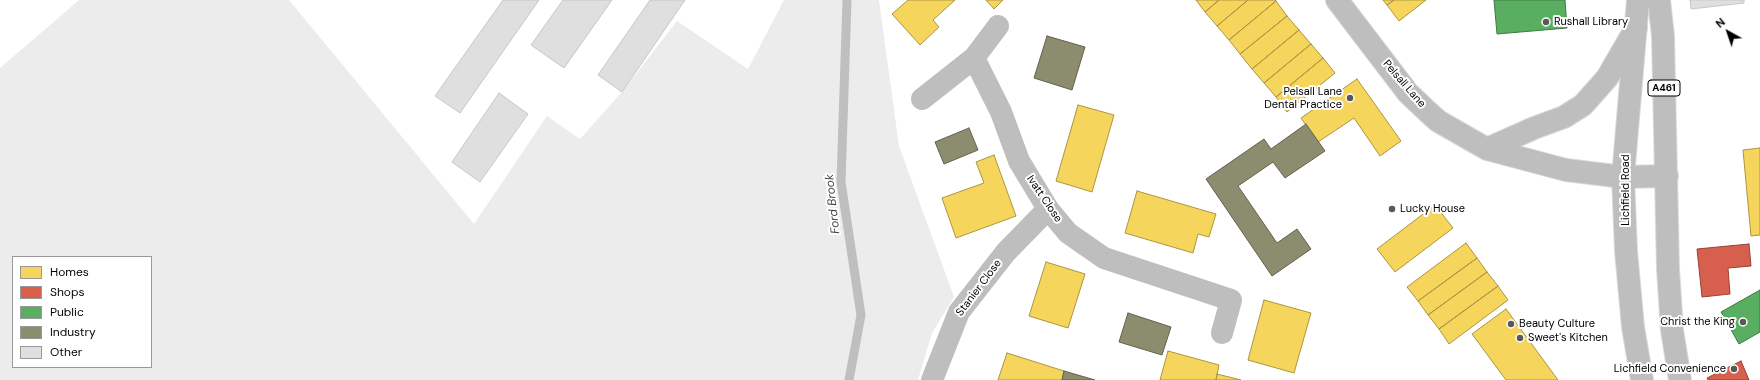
<!DOCTYPE html>
<style>
body{margin:0}
#map{position:relative;width:1760px;height:380px;overflow:hidden;background:#fff;font-family:"DM Sans",sans-serif}
canvas{display:block}
.legend{position:absolute;left:12px;top:256px;width:140px;height:112px;box-sizing:border-box;background:#fff;border:1px solid #999;margin:0;padding:5px 7px;list-style:none;font-size:12px;color:#000}
.legend li{display:flex;align-items:center;gap:8px;height:20px}
.legend b{width:20px;border:1px solid #999}
.north{position:absolute;left:1708px;top:12px;width:40px;height:40px;-webkit-text-stroke:3px #fff;paint-order:stroke;rotate:320deg;font-size:11px;font-weight:700;line-height:16px;text-align:center;color:#000}
.north::after{content:'';display:block;margin:auto;width:14px;height:18px;background:#000;clip-path:polygon(50% 0,100% 100%,50% 72%,0 100%)}
</style>
<div id="map">
<canvas width="1760" height="380"></canvas>
<ul class="legend">
<li><b style="height:11px;background:#f6d55c"></b>Homes</li>
<li><b style="height:11px;background:#d6604d"></b>Shops</li>
<li><b style="height:11px;background:#5aae61"></b>Public</li>
<li><b style="height:11px;background:#8c8c6e"></b>Industry</li>
<li><b style="height:11px;background:#dfdfdf"></b>Other</li>
</ul>
<div class="north">N</div>
</div>
<script>
const context = document.querySelector('canvas').getContext('2d');
context.lineJoin = 'round';
function fillPath(path, color) {
  context.fillStyle = color;
  context.fill(path, 'evenodd');
}
function poly(rows) {
  const path = new Path2D();
  for (const r of rows) {
    path.moveTo(r[0], r[1]);
    for (let i = 2; i < r.length; i += 2) path.lineTo(r[i], r[i + 1]);
  }
  return path;
}
function trace(path, color, width, dash) {
  context.strokeStyle = color;
  context.lineWidth = width;
  context.lineCap = dash ? 'butt' : 'round';
  context.setLineDash(dash || []);
  context.stroke(path);
}
function write(font, color, halo, rows, align = 'center') {
  context.font = font + ' "DM Sans",sans-serif';
  context.lineWidth = 4;
  context.setLineDash([]);
  context.textBaseline = 'middle';
  context.strokeStyle = halo;
  context.fillStyle = color;
  for (const [text, x, y, turn = 0] of rows) {
    context.save();
    context.translate(x, y);
    context.rotate((+turn || 0) * Math.PI / 180);
    context.textAlign = isNaN(turn) ? turn : align;
    if (halo) context.strokeText(text, 0, 0);
    context.fillText(text, 0, 0);
    context.restore();
  }
}
const green = poly([
 [79,0,289,0,474,224,547,116,580,139,622,92,677,21,748,69,784,0,879,0,899,146,954,297,932,333,918,380,0,380,0,68],
 [841,183,857,294,838,187],
 [13,257,151,257,151,367,13,367]
]);
const homes = poly([
 [908,0,955,0,933,20,939,27,920,45,892,14,908,0],
 [986,0,1003,0,994,9,986,0],
 [1196,0,1219,0,1205,12,1196,0],
 [1219,0,1248,0,1217,26,1205,12,1219,0],
 [1248,0,1275,0,1276,1,1229,40,1217,26,1248,0],
 [1383,0,1394,0,1387,5,1383,0],
 [1394,0,1426,0,1399,21,1387,5,1394,0],
 [1276,1,1287,16,1240,54,1229,40,1276,1],
 [1287,16,1299,30,1252,69,1240,54,1287,16],
 [1299,30,1311,44,1264,83,1252,69,1299,30],
 [1311,44,1323,58,1276,97,1264,83,1311,44],
 [1323,58,1335,73,1287,112,1276,97,1323,58],
 [1357,79,1401,141,1380,156,1354,118,1318,142,1301,118,1357,79],
 [1078,105,1114,115,1092,192,1056,181,1078,105],
 [1760,148,1760,235,1751,236,1743,150,1760,148],
 [994,155,1016,216,956,238,942,198,984,183,976,162,994,155],
 [1137,191,1216,214,1209,237,1198,234,1193,253,1125,233,1137,191],
 [1435,205,1453,228,1395,272,1377,249,1435,205],
 [1466,243,1477,258,1418,301,1407,287,1466,243],
 [1477,258,1487,272,1428,315,1418,301,1477,258],
 [1046,262,1085,274,1068,328,1029,316,1046,262],
 [1487,272,1498,286,1439,329,1428,315,1487,272],
 [1498,286,1508,300,1449,344,1439,329,1498,286],
 [1264,300,1311,313,1294,373,1248,360,1264,300],
 [1506,309,1558,380,1506,380,1472,334,1506,309],
 [1168,351,1219,365,1216,380,1160,380,1168,351],
 [1007,353,1064,371,1062,380,998,380,1007,353],
 [1217,374,1241,380,1216,380,1217,374]
]);
const shops = poly([
 [1749,244,1751,266,1728,268,1730,294,1702,297,1697,249,1749,244],
 [1741,361,1749,380,1708,380,1707,378,1741,361]
]);
const public = poly([
 [1494,0,1565,0,1567,28,1497,34,1494,0],
 [1760,290,1760,332,1739,344,1721,312,1760,290]
]);
const industry = poly([
 [1047,36,1085,47,1072,90,1034,78,1047,36],
 [1306,124,1325,151,1285,178,1273,162,1238,186,1277,243,1297,229,1311,249,1272,276,1206,179,1264,139,1271,149,1306,124],
 [969,128,978,150,944,164,935,142,969,128],
 [1128,313,1171,327,1162,355,1119,342,1128,313],
 [1064,371,1095,380,1062,380,1064,371]
]);
const stream = poly([
 [847,0,841,182,861,315,849,380]
]);
const building = poly([
 [503,0,539,0,460,113,435,96,503,0],
 [563,0,612,0,564,68,531,45,563,0],
 [650,0,685,0,622,92,598,75,650,0],
 [1690,0,1744,0,1744,3,1691,9,1690,0],
 [499,93,528,114,480,182,452,162,499,93]
]);
const minor = poly([
 [974,58,1001,112,1019,161,1048,209,1068,233,1104,258,1231,300,1222,333],
 [922,99,974,58,998,26],
 [932,380,959,312,1006,252,1048,209]
]);
const major = poly([
 [1337,0,1408,93,1427,111,1438,121,1487,149,1566,170,1623,177,1667,176],
 [1487,149,1534,128,1564,117,1583,105,1607,78,1636,28]
]);
const highway = poly([
 [1638,0,1623,177,1626,251,1633,327,1642,380],
 [1659,0,1663,36,1668,269,1672,330,1680,380]
]);
const markers = [
 [1546,22,4,"#595959"],
 [1350,98,4,"#595959"],
 [1392,209,4,"#595959"],
 [1743,322,4,"#595959"],
 [1511,324,4,"#595959"],
 [1520,338,4,"#595959"],
 [1734,369,4,"#595959"]
];
const shields = [
 [1664,88,32]
];
const shieldNames = [
 ["A461",1664,88]
];
const poiNames = [
 ["Rushall Library",1554,22],
 ["Pelsall Lane",1342,92,"right"],
 ["Dental Practice",1342,105,"right"],
 ["Lucky House",1400,209],
 ["Christ the King",1735,322,"right"],
 ["Beauty Culture",1519,324],
 ["Sweet's Kitchen",1528,338],
 ["Lichfield Convenience",1726,369,"right"]
];
const streetNames = [
 ["Pelsall Lane",1404,84,49],
 ["Lichfield Road",1626,190,-90],
 ["Ivatt Close",1044,199,56],
 ["Stanier Close",979,288,-53]
];
const waterNames = [
 ["Ford Brook",833,204,-96]
];
fillPath(green, '#ececec');
fillPath(homes, '#f6d55c');
trace(homes, '#ac9540', 1);
fillPath(shops, '#d6604d');
trace(shops, '#964336', 1);
fillPath(public, '#5aae61');
trace(public, '#3f7a44', 1);
fillPath(industry, '#8c8c6e');
trace(industry, '#62624d', 1);
trace(stream, '#bfbfbf', 9);
fillPath(building, '#dfdfdf');
trace(building, '#c7c7c7', 1);
trace(major, '#dbdbdb', 24);
trace(highway, '#dbdbdb', 24);
trace(minor, '#bebebe', 22);
trace(major, '#bebebe', 22);
trace(highway, '#bebebe', 22);
for (const [x, y, r, color] of markers) {
  const dot = new Path2D();
  dot.arc(x, y, r, 0, 2 * Math.PI);
  context.fillStyle = color;
  context.fill(dot);
  trace(dot, '#fff', 1.5);
}
for (const [x, y, w] of shields) {
  const box = new Path2D();
  box.roundRect(x - w / 2, y - 8, w, 16, 3);
  context.fillStyle = '#fff';
  context.fill(box);
  trace(box, '#000', 1);
}
write('bold 10px', '#000', null, shieldNames);
write('11px', '#000', '#fff', poiNames, 'left');
write('11px', '#000', '#fff', streetNames);
write('italic 12px', '#444', '#fff', waterNames);
</script>
